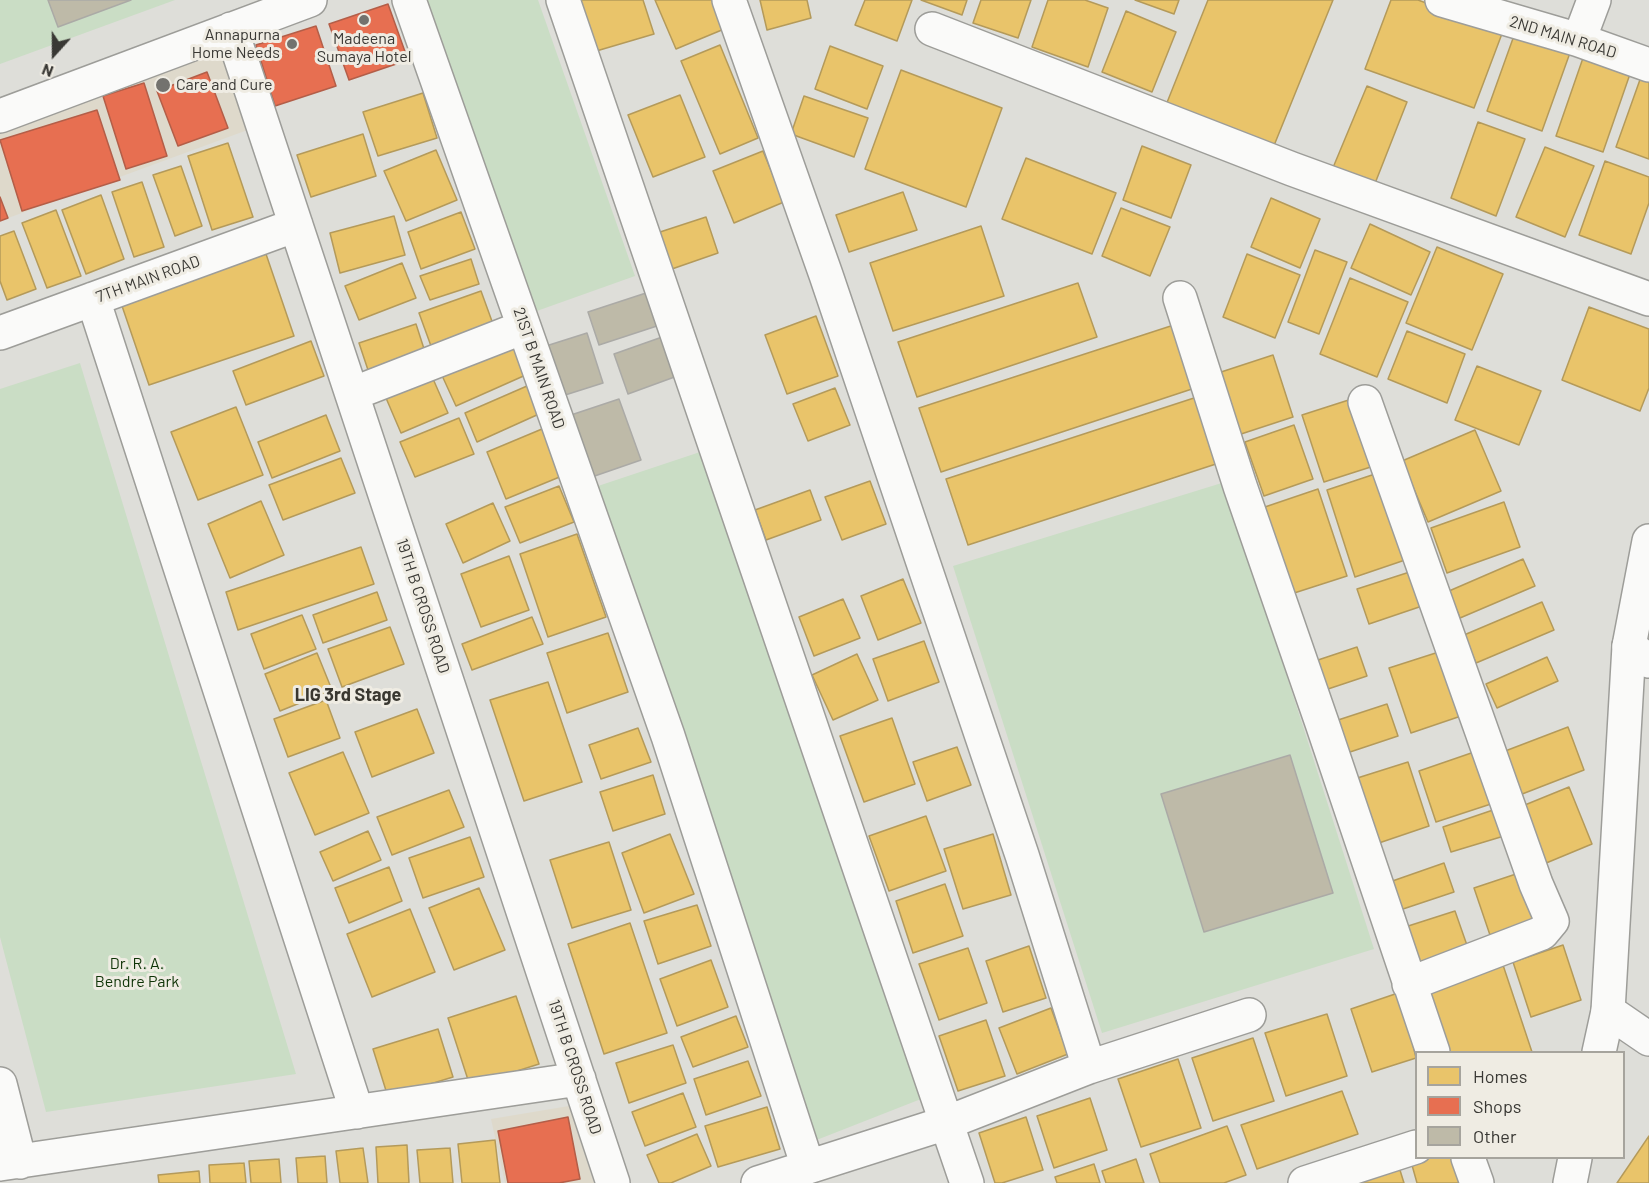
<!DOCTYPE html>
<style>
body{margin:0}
#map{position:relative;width:1649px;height:1183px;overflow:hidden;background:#deded9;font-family:Barlow,sans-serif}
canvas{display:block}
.legend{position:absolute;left:1415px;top:1051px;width:210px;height:108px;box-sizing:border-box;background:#efece3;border:2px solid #a6a49d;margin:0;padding:8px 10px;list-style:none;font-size:18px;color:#393834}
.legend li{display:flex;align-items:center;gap:12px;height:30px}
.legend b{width:30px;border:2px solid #a6a49d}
.north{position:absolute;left:24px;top:24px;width:60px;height:60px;-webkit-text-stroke:4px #efece3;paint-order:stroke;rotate:201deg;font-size:16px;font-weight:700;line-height:24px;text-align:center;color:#393834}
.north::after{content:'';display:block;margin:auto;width:21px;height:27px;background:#393834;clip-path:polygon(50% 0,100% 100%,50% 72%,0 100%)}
</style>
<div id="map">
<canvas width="1649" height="1183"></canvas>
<ul class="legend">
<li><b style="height:16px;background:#e9c46a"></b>Homes</li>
<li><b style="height:16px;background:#e76f51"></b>Shops</li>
<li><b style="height:16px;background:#bebaa8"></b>Other</li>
</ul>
<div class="north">N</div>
</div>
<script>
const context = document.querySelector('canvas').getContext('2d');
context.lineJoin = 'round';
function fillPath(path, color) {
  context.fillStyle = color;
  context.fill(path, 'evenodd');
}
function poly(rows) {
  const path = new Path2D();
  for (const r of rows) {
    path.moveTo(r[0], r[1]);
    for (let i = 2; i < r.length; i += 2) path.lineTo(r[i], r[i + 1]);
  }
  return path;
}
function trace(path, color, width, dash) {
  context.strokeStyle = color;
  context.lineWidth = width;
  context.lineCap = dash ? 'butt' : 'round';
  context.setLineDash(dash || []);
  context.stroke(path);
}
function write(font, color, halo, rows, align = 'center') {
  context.font = font + ' Barlow,sans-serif';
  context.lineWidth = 6;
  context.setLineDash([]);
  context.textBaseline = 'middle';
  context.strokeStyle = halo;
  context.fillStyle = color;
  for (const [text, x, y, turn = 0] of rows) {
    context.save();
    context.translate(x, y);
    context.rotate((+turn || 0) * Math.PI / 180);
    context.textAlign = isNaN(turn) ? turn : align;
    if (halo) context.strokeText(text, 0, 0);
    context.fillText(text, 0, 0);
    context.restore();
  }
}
const commercial = poly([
 [227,44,253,128,0,221,0,130],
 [569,1106,594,1183,505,1183,491,1119]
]);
const green = poly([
 [0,0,175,0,0,64],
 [424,0,538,0,635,276,534,312],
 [80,363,296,1074,46,1112,0,937,0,389],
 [700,452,921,1099,814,1141,598,486],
 [1225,482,1374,949,1102,1033,953,566]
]);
const homes = poly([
 [577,0,643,0,654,34,593,52,577,0],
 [655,0,717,0,729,27,676,49,655,0],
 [760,0,807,0,811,18,767,30,760,0],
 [865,0,912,0,897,41,855,25,865,0],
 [921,0,967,0,962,15,921,0],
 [981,0,1031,0,1018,38,973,23,981,0],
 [1048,0,1085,0,1108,8,1088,67,1032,47,1048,0],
 [1135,0,1179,0,1174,14,1135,0],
 [1208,0,1333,0,1273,148,1166,105,1208,0],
 [1391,0,1418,0,1503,31,1474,108,1365,69,1391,0],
 [1126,11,1176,32,1152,92,1102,72,1126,11],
 [1516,30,1571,50,1542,131,1487,111,1516,30],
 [720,45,758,138,720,154,681,61,720,45],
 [830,46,883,66,867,109,815,89,830,46],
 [1583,58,1630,74,1603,152,1556,136,1583,58],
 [901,70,1002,108,966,207,865,169,901,70],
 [1642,74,1649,77,1649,159,1616,147,1642,74],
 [1367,86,1407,102,1374,186,1332,170,1367,86],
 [423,93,437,138,378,156,363,112,423,93],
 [680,95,705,157,653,177,628,115,680,95],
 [804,96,868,118,854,157,791,134,804,96],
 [1478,122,1525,139,1496,216,1451,198,1478,122],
 [363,134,376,176,311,197,297,155,363,134],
 [228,143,253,217,212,230,188,156,228,143],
 [1142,146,1191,165,1171,218,1123,200,1142,146],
 [1545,147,1594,166,1565,237,1516,217,1545,147],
 [436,150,457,200,406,221,384,171,436,150],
 [763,151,784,202,734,223,713,171,763,151],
 [1026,158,1116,193,1092,254,1002,219,1026,158],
 [1605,161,1649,177,1649,203,1631,254,1579,235,1605,161],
 [181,166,202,226,175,236,153,175,181,166],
 [142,182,164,247,134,257,112,192,142,182],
 [903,192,917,230,849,252,836,215,903,192],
 [101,195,124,259,86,274,62,210,101,195],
 [1271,198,1320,219,1300,268,1251,247,1271,198],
 [1121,208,1170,227,1150,276,1102,256,1121,208],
 [56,210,81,276,47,288,22,223,56,210],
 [461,212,475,249,421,269,408,232,461,212],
 [394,216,405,255,340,273,330,233,394,216],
 [706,217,718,253,669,270,657,233,706,217],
 [1370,224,1430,252,1411,295,1351,268,1370,224],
 [981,226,1004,296,893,331,870,263,981,226],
 [14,231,36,289,7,300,0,281,0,236,14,231],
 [1437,247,1503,274,1472,350,1406,323,1437,247],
 [1315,250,1347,262,1319,334,1288,322,1315,250],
 [266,254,294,336,149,385,121,303,266,254],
 [1247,254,1300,275,1275,338,1223,317,1247,254],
 [471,259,479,284,430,300,420,276,471,259],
 [402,263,416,298,359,320,345,286,402,263],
 [1350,278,1408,302,1377,377,1320,354,1350,278],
 [1078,283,1097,337,917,397,898,342,1078,283],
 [481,291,493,324,431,346,419,313,481,291],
 [1589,307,1649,329,1649,388,1640,411,1562,380,1589,307],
 [816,316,838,376,787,394,765,335,816,316],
 [1183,322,1204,385,941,472,919,408,1183,322],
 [416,324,426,355,369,373,359,343,416,324],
 [1407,331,1465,354,1447,403,1388,379,1407,331],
 [512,337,528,374,456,406,439,369,512,337],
 [311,341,324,376,246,405,233,371,311,341],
 [1273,355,1293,417,1235,436,1215,374,1273,355],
 [1477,366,1541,391,1519,445,1455,420,1477,366],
 [430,372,448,413,401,433,383,391,430,372],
 [527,386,539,414,477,442,465,413,527,386],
 [835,388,850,425,808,441,793,404,835,388],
 [1197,397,1219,463,968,545,946,479,1197,397],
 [1358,397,1380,464,1324,482,1302,415,1358,397],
 [236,407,263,475,198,500,171,432,236,407],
 [326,415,340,451,272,478,258,442,326,415],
 [459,418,474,454,415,477,400,442,459,418],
 [1294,425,1313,479,1264,496,1245,442,1294,425],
 [542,429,562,476,506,499,487,452,542,429],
 [1475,430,1501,491,1428,522,1402,461,1475,430],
 [341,458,355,493,283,520,269,485,341,458],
 [1381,472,1411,558,1355,577,1327,490,1381,472],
 [870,481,886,524,842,540,825,497,870,481],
 [559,486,574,522,520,543,505,507,559,486],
 [1318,489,1347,576,1288,595,1259,509,1318,489],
 [810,490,821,520,766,540,755,510,810,490],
 [261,501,284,555,230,578,208,524,261,501],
 [1504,502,1520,547,1447,573,1431,528,1504,502],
 [493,503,510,541,463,563,446,524,493,503],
 [577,534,606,617,548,637,520,554,577,534],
 [361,547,374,584,238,630,226,592,361,547],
 [509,556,529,610,481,627,461,574,509,556],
 [1523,559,1535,586,1460,618,1449,591,1523,559],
 [1419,569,1431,603,1369,624,1357,589,1419,569],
 [903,579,921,623,878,640,861,596,903,579],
 [377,592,387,620,323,643,313,615,377,592],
 [843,599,860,638,814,656,799,617,843,599],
 [1542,602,1554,630,1476,663,1464,635,1542,602],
 [302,615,316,649,264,669,251,634,302,615],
 [532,617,543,644,472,670,462,644,532,617],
 [390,627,404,664,342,687,328,649,390,627],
 [608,633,628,692,567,713,547,653,608,633],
 [924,641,939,682,888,701,873,659,924,641],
 [1357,647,1367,676,1322,691,1312,662,1357,647],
 [1445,650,1467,714,1411,733,1389,668,1445,650],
 [317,653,332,690,280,711,265,674,317,653],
 [857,654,878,700,833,720,812,675,857,654],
 [1547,657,1558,681,1497,708,1486,684,1547,657],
 [548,682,582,782,524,801,490,700,548,682],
 [326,700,340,738,288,757,274,719,326,700],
 [1387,704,1398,736,1344,754,1332,722,1387,704],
 [417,709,434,753,372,777,355,732,417,709],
 [892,718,915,784,864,802,840,736,892,718],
 [1568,727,1584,770,1517,796,1500,753,1568,727],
 [638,728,651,762,601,779,589,745,638,728],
 [957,747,971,785,927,801,913,762,957,747],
 [1480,750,1497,802,1436,822,1419,771,1480,750],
 [343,752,369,813,315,835,289,773,343,752],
 [1408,762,1429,826,1373,845,1351,780,1408,762],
 [653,775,665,814,613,831,600,792,653,775],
 [1569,787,1592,844,1539,866,1515,809,1569,787],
 [449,790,464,827,392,855,377,817,449,790],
 [1496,809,1504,836,1451,852,1443,827,1496,809],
 [926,816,946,871,889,891,869,836,926,816],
 [368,831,381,860,333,881,320,852,368,831],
 [670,834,694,894,644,913,622,853,670,834],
 [993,834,1011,895,963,909,944,849,993,834],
 [470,837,484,877,423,898,409,858,470,837],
 [609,842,631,910,572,928,550,860,609,842],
 [1444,863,1454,892,1391,913,1381,885,1444,863],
 [389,867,402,901,349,923,335,888,389,867],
 [1519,873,1536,924,1491,938,1474,888,1519,873],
 [945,884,963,936,913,953,896,901,945,884],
 [479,888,505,950,454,970,429,908,479,888],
 [697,905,711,946,658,964,644,921,697,905],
 [410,909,435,972,372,997,347,934,410,909],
 [1455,911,1469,951,1416,970,1402,928,1455,911],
 [630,923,667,1033,604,1054,568,944,630,923],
 [1563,945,1581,1000,1531,1017,1513,962,1563,945],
 [1029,946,1046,998,1003,1012,986,961,1029,946],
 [968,948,987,1003,939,1020,919,964,968,948],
 [711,960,728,1007,677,1026,660,979,711,960],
 [1503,965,1532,1052,1438,1052,1418,993,1503,965],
 [1401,992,1416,1058,1372,1072,1351,1009,1401,992],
 [516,996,539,1064,470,1086,448,1018,516,996],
 [1051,1008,1068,1054,1017,1074,999,1028,1051,1008],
 [1327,1014,1347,1076,1286,1096,1265,1033,1327,1014],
 [736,1016,748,1047,693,1067,681,1037,736,1016],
 [986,1020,1005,1076,958,1091,939,1036,986,1020],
 [438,1029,453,1077,388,1097,373,1049,438,1029],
 [1253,1038,1274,1101,1213,1121,1192,1058,1253,1038],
 [673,1045,686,1083,629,1103,616,1063,673,1045],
 [1178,1059,1201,1128,1141,1147,1118,1079,1178,1059],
 [748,1061,761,1096,706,1115,694,1079,748,1061],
 [1342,1091,1358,1134,1257,1169,1241,1125,1342,1091],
 [683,1093,696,1127,645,1146,632,1112,683,1093],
 [1090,1098,1107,1150,1054,1168,1037,1116,1090,1098],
 [767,1107,780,1149,718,1167,705,1126,767,1107],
 [1026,1117,1043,1170,1002,1183,995,1183,979,1133,1026,1117],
 [1227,1126,1246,1175,1224,1183,1160,1183,1150,1154,1227,1126],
 [697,1134,711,1166,671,1183,659,1183,647,1155,697,1134],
 [1649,1136,1649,1183,1617,1183,1649,1136],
 [495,1140,500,1183,462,1183,458,1144,495,1140],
 [407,1145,409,1183,378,1183,376,1147,407,1145],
 [363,1148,368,1183,340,1183,336,1151,363,1148],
 [450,1148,453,1183,420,1183,417,1150,450,1148],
 [325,1156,327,1183,298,1183,296,1158,325,1156],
 [1410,1158,1452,1158,1459,1183,1417,1183,1410,1158],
 [279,1159,281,1183,251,1183,249,1161,279,1159],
 [1136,1159,1144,1183,1106,1183,1102,1171,1136,1159],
 [244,1163,246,1183,210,1183,209,1165,244,1163],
 [1094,1164,1100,1183,1057,1183,1055,1177,1094,1164],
 [1399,1167,1404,1183,1358,1183,1399,1167],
 [199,1171,200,1183,159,1183,158,1175,199,1171]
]);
const shops = poly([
 [388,4,408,60,349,80,329,24,388,4],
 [316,26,336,86,275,106,256,45,316,26],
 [207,72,228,128,178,146,157,91,207,72],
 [144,83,167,156,126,169,103,96,144,83],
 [97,110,120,180,22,211,0,140,97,110],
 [0,197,8,218,0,221,0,197],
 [568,1117,580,1179,559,1183,508,1183,498,1131,568,1117]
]);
const building = poly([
 [48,0,131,0,58,27,48,0],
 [649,292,660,325,599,345,588,312,649,292],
 [587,333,603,383,562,396,546,346,587,333],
 [665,336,680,375,628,394,614,354,665,336],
 [619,399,641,460,586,479,565,417,619,399],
 [1290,755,1333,893,1204,932,1161,794,1290,755]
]);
const minor = poly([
 [409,0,668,736,808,1167],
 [563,0,967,1183],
 [729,0,826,275,1022,855,1089,1067],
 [1442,0,1579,40,1649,65],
 [231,29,613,1183],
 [932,29,1292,169,1649,299],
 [1579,40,1594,0],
 [0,116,310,0],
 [1180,298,1240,486,1322,723,1433,1052],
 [93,299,357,1112],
 [0,333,296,225],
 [352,394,524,327],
 [1365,402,1536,884,1552,921,1542,933,1409,984],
 [1629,646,1649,661],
 [1608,1011,1649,1039],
 [0,1084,20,1162],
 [1468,1158,1477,1183],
 [0,1164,579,1079],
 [758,1183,946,1123,1089,1067,1249,1015],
 [1305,1183,1416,1147]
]);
const tertiary = poly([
 [1599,1052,1608,1011,1629,646,1649,541],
 [1570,1183,1575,1158]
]);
const markers = [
 [364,20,6,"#73726e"],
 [292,44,6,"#73726e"],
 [163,85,8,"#73726e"]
];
const poiNames = [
 ["Annapurna",280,35],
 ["Home Needs",280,53],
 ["Madeena",364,39,"center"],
 ["Sumaya Hotel",364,57,"center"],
 ["Care and Cure",176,85,"left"]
];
const streetNames = [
 ["2ND MAIN ROAD",1563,37,17],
 ["7TH MAIN ROAD",148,279,-20],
 ["21ST B MAIN ROAD",539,368,71],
 ["19TH B CROSS ROAD",423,606,72],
 ["19TH B CROSS ROAD",575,1067,72]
];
const parkNames = [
 ["Dr. R. A.",137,964],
 ["Bendre Park",137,982]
];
const neighbourhoodNames = [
 ["LIG 3rd Stage",348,695]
];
fillPath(commercial, '#ded9cb');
fillPath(green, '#caddc5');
fillPath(homes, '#e9c46a');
trace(homes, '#b49a5a', 1.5);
fillPath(shops, '#e76f51');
trace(shops, '#b35e48', 1.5);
fillPath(building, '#bebaa8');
trace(building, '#abaaa6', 1.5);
trace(minor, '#9d9d99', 36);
trace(tertiary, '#9d9d99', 36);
trace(minor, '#fafaf9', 33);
trace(tertiary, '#fafaf9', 33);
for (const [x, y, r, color] of markers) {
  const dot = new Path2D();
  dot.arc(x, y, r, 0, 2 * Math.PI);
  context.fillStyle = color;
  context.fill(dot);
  trace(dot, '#efece3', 2);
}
write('16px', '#393834', '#efece3', poiNames, 'right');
write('16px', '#393834', '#efece3', streetNames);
write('16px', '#0f3407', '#efece3', parkNames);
write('bold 18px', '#393730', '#efece3', neighbourhoodNames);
</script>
